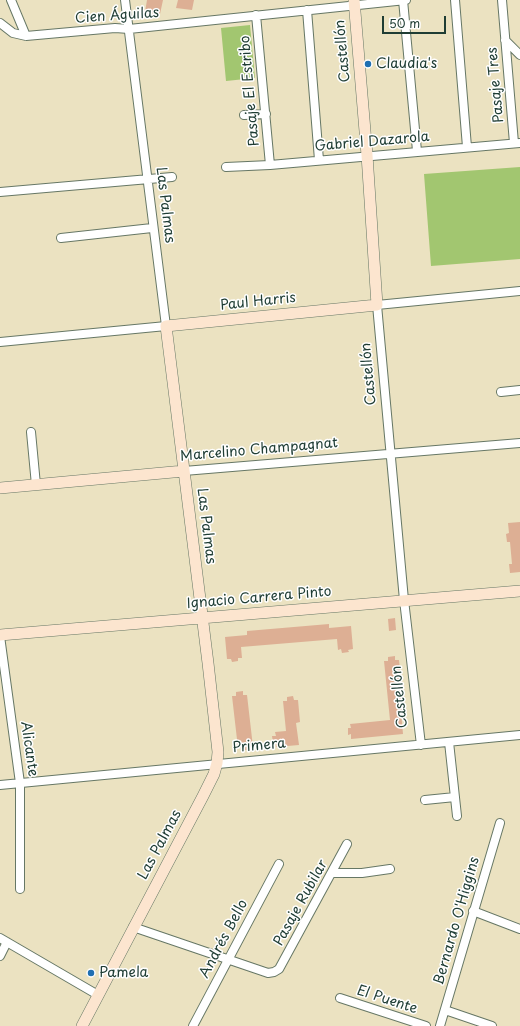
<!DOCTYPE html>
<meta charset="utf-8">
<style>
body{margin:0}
#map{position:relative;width:520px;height:1026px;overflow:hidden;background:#ebe2c1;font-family:"Playpen Sans",sans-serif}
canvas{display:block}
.scale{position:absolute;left:382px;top:16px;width:64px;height:18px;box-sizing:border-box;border:2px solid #1f3d34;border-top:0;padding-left:5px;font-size:12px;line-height:14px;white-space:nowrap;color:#1f3d34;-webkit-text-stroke:3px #fff;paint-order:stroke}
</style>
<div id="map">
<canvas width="520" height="1026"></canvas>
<div class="scale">50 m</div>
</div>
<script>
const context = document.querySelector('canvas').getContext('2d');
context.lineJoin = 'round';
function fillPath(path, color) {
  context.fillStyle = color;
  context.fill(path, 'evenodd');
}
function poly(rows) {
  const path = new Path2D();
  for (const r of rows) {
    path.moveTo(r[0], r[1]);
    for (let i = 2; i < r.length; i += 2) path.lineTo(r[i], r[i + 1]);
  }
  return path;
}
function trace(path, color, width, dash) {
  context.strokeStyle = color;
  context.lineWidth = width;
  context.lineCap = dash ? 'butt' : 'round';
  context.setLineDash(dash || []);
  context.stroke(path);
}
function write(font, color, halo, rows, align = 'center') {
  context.font = font + ' "Playpen Sans",sans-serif';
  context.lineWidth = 3;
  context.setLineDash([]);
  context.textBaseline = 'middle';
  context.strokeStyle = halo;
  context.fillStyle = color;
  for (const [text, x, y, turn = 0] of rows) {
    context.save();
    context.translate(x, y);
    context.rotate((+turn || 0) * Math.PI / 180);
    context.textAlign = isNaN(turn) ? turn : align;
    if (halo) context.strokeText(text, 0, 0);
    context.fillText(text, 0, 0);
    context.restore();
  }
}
const green = poly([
 [250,25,255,78,226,81,221,28],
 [520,167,520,259,431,266,424,174]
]);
const building = poly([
 [147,0,163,0,160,14,145,12],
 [178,0,194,0,192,10,176,8],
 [520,522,520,572,510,573,509,564,512,564,510,542,507,542,506,534,509,533,508,523],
 [395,618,396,630,389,631,388,619],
 [329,624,329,628,351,626,353,649,348,650,349,652,342,653,341,649,338,650,337,639,241,647,242,658,238,658,238,661,232,662,231,659,227,659,225,637,247,635,247,631],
 [395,656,395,660,399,660,402,689,404,712,401,712,403,734,351,739,351,734,348,735,348,728,351,728,350,724,390,720,384,661,388,661,388,657],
 [243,691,243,695,247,695,253,747,249,747,249,750,242,750,242,747,238,748,232,696,236,696,236,692],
 [293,696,294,700,298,700,300,722,296,723,299,745,276,747,276,743,273,743,272,736,276,736,275,732,286,731,283,701,287,701,287,697]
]);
const street = poly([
 [11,0,26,36],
 [403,0,417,151],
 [455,0,467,147],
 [502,0,514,143],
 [307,10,319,160],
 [256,15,270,165],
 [0,23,13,33,26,36,115,28,129,29,406,0],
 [505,40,520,55],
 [244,115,266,114],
 [226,167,270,165,520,143],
 [0,192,172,177],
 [61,238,152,228],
 [0,342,166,326,125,0],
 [501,392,520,390],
 [31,432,36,485],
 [184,471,520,443],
 [0,636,20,783,20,889],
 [449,742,457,816],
 [421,745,404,600,377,305,520,291],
 [0,785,520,735],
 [425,800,455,797],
 [333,873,362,873,390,869],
 [473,911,520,929],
 [133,927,268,973,274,972,279,969,347,844],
 [0,938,98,995],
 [0,956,7,942],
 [340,998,426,1026],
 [445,1010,492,1026],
 [193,1026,279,864],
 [440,1026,500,823]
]);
const secondary = poly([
 [0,488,184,471],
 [0,635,520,591],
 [82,1026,203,796,214,774,217,763,218,752,208,663,166,326,377,305,367,155,354,0]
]);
const markers = [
 [368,64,4,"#1f6fb2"],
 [91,973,4,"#1f6fb2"]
];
const streetNames = [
 ["Cien Águilas",117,16,-4],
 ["Castellón",343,51,-95],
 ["Pasaje Tres",496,85,-95],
 ["Pasaje El Estribo",250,91,-95],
 ["Gabriel Dazarola",372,142,-5],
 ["Las Palmas",165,205,83],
 ["Paul Harris",258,302,-6],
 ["Castellón",369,374,-95],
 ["Marcelino Champagnat",259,450,-5],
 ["Las Palmas",206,526,83],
 ["Ignacio Carrera Pinto",259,598,-5],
 ["Castellón",400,697,-96],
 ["Primera",259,746,-5],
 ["Alicante",29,749,82],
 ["Las Palmas",160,845,-62],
 ["Pasaje Rubilar",301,903,-61],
 ["Bernardo O'Higgins",457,921,-74],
 ["Andrés Bello",224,939,-62],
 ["El Puente",387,1000,18]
];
const poiNames = [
 ["Claudia's",376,64],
 ["Pamela",99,973]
];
fillPath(green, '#a2c670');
fillPath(building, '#ddaf94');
trace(street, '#667765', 10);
trace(secondary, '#667765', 12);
trace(street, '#fff', 8);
trace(secondary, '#fce5cf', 11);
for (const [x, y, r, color] of markers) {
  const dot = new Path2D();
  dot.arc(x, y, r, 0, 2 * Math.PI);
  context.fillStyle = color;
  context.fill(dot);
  trace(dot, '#fff', 1.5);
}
write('14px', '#1f3d34', '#fff', streetNames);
write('14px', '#1f3d34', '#fff', poiNames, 'left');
</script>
